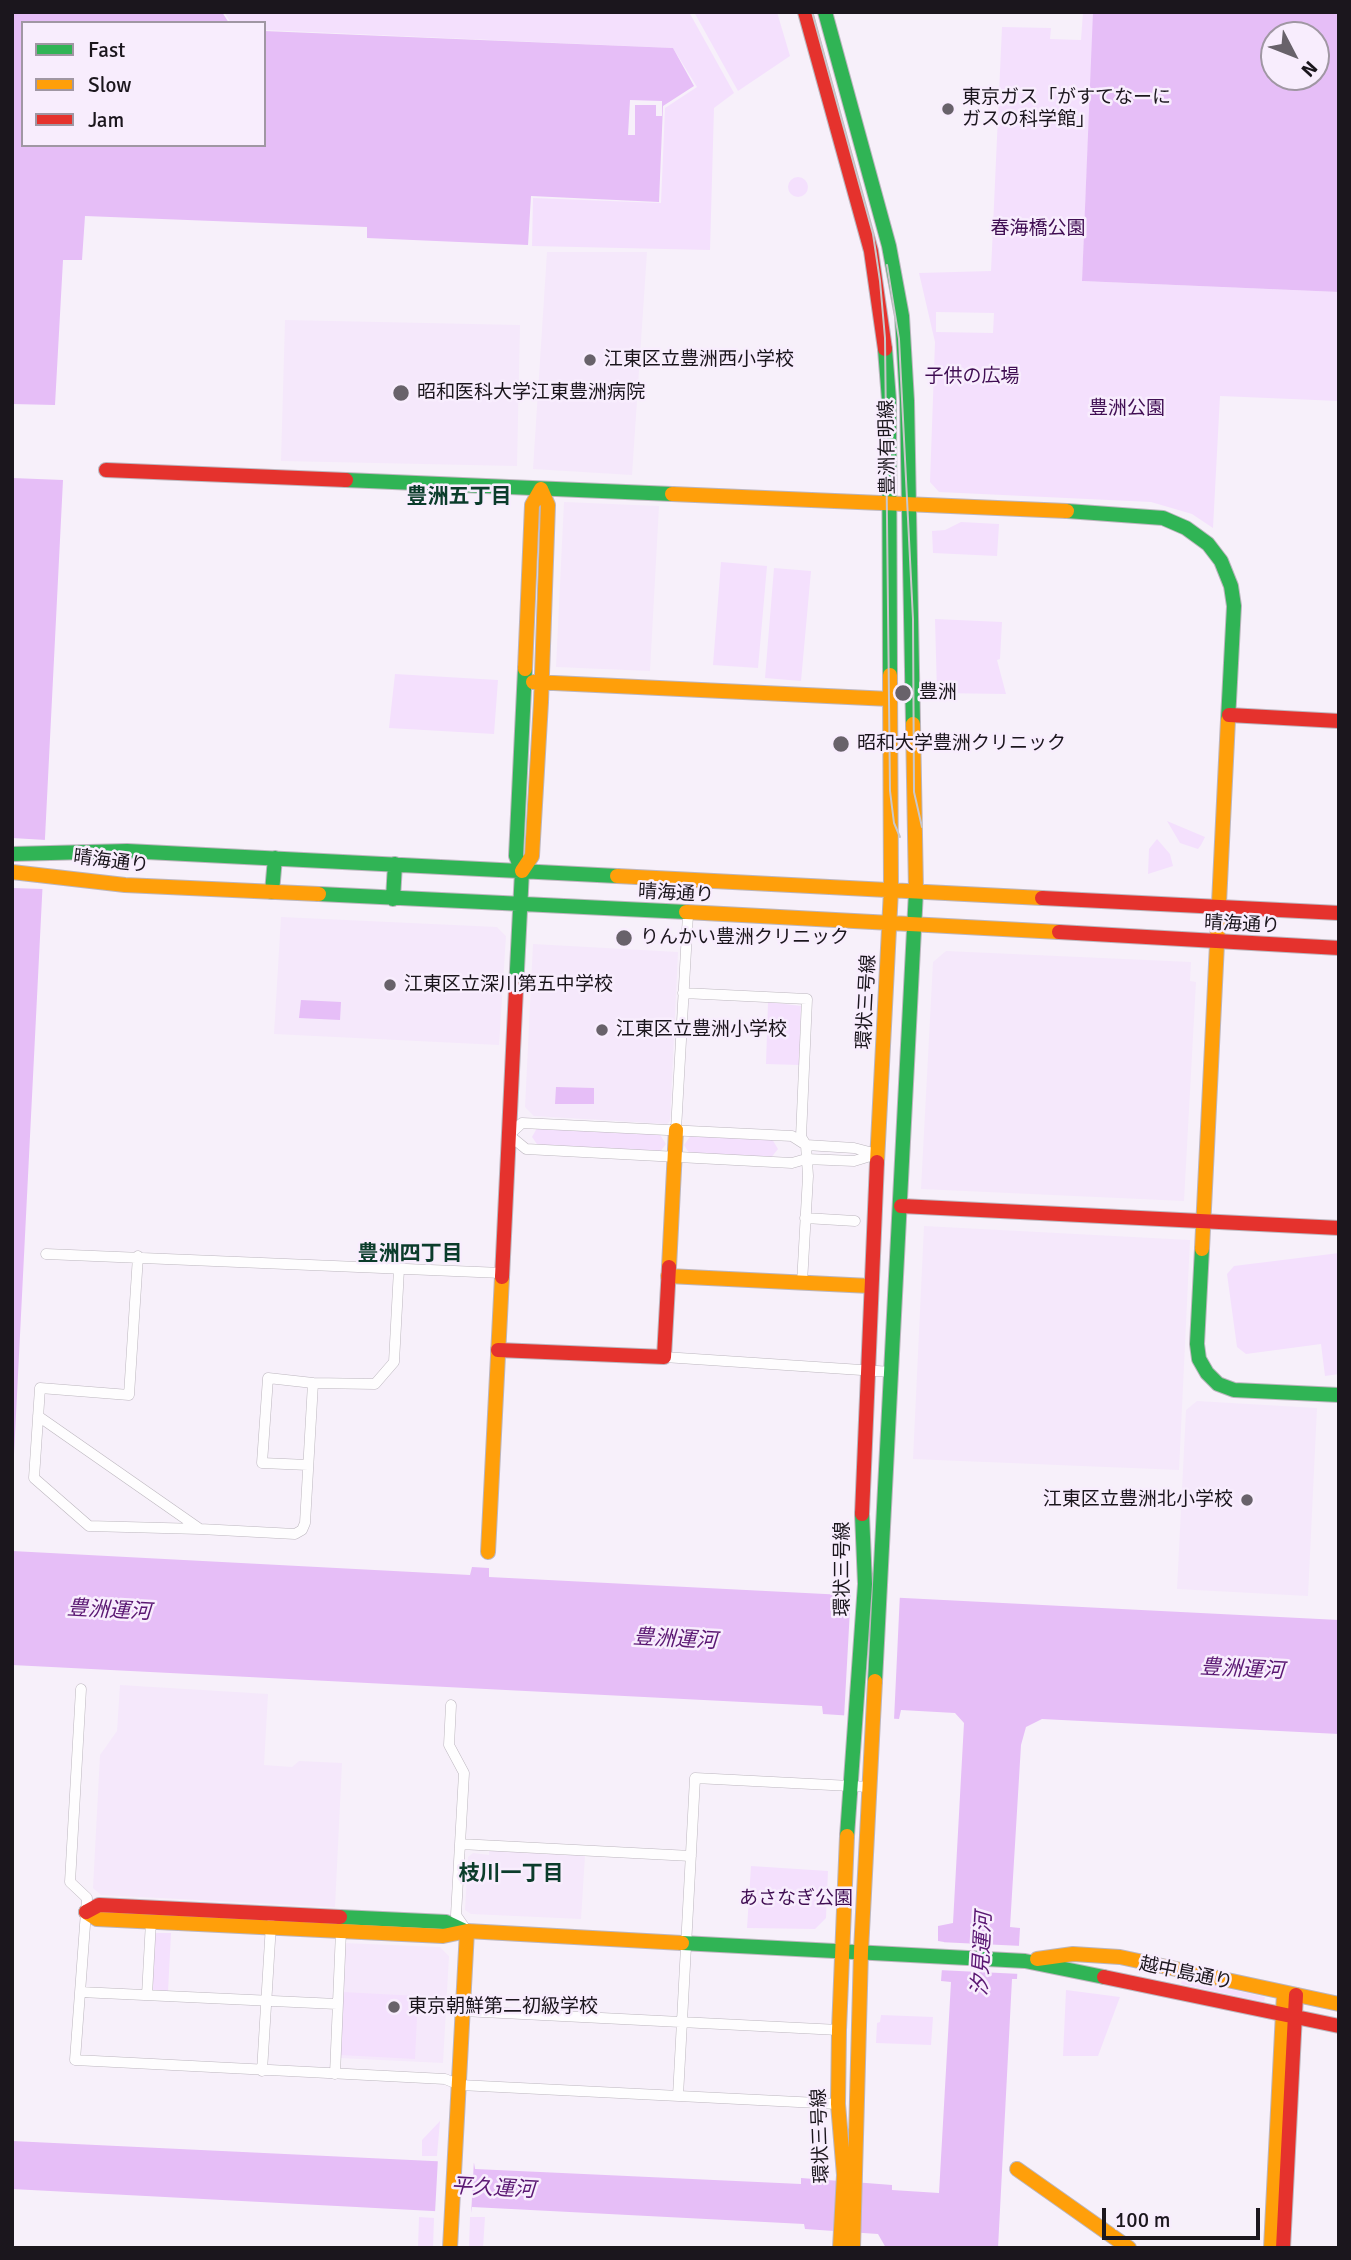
<!DOCTYPE html>
<meta charset="utf-8">
<style>
body{margin:0}
#map{position:relative;width:1351px;height:2260px;overflow:hidden;background:#f7f0fa;font-family:Signika,sans-serif}
canvas{display:block}
.frame{position:absolute;inset:0;border:14px solid #1b161d;pointer-events:none}
.legend{position:absolute;left:21px;top:21px;width:245px;height:126px;box-sizing:border-box;background:#f8edfd;border:2px solid #a097a3;margin:0;padding:9px 12px;list-style:none;font-size:21px;color:#1b161d}
.legend li{display:flex;align-items:center;gap:14px;height:35px}
.legend b{width:35px;border:2px solid #a097a3}
.north{position:absolute;left:1260px;top:21px;width:70px;height:70px;box-sizing:border-box;background:#f8edfd;border:2px solid #a097a3;border-radius:50%;rotate:132deg;font-size:19px;font-weight:700;line-height:28px;text-align:center;color:#1b161d}
.north::after{content:'';display:block;margin:auto;width:24px;height:32px;background:#68626a;clip-path:polygon(50% 0,100% 100%,50% 72%,0 100%)}
.scale{position:absolute;left:1102px;top:2208px;width:158px;height:32px;box-sizing:border-box;border:4px solid #1b161d;border-top:0;padding-left:9px;font-size:21px;line-height:24px;white-space:nowrap;color:#1b161d;-webkit-text-stroke:5px #f8edfd;paint-order:stroke}
</style>
<div id="map">
<canvas width="1351" height="2260"></canvas>
<div class="frame"></div>
<ul class="legend">
<li><b style="height:9px;background:#30b455"></b>Fast</li>
<li><b style="height:9px;background:#ff9f0a"></b>Slow</li>
<li><b style="height:9px;background:#e5322d"></b>Jam</li>
</ul>
<div class="north">N</div>
<div class="scale">100 m</div>
</div>
<script>
const context = document.querySelector('canvas').getContext('2d');
context.lineJoin = 'round';
function fillPath(path, color) {
  context.fillStyle = color;
  context.fill(path, 'evenodd');
}
function poly(rows) {
  const path = new Path2D();
  for (const r of rows) {
    if (r.length === 3) {
      path.moveTo(r[0] + r[2], r[1]);
      path.arc(r[0], r[1], r[2], 0, 2 * Math.PI);
      continue;
    }
    path.moveTo(r[0], r[1]);
    for (let i = 2; i < r.length; i += 2) path.lineTo(r[i], r[i + 1]);
  }
  return path;
}
function trace(path, color, width, dash) {
  context.strokeStyle = color;
  context.lineWidth = width;
  context.lineCap = dash ? 'butt' : 'round';
  context.setLineDash(dash || []);
  context.stroke(path);
}
function write(font, color, halo, rows, align = 'center') {
  context.font = font + ' Signika,"Noto Sans JP",sans-serif';
  context.lineWidth = 5;
  context.setLineDash([]);
  context.textBaseline = 'middle';
  context.strokeStyle = halo;
  context.fillStyle = color;
  for (const [text, x, y, turn = 0] of rows) {
    context.save();
    context.translate(x, y);
    context.rotate((+turn || 0) * Math.PI / 180);
    context.textAlign = isNaN(turn) ? turn : align;
    if (halo) context.strokeText(text, 0, 0);
    context.fillText(text, 0, 0);
    context.restore();
  }
}
const built = poly([
 [547,252,647,252,632,475,533,469],
 [285,320,520,325,517,466,281,461],
 [564,502,659,506,650,671,556,667],
 [281,917,497,927,506,936,499,1045,274,1034],
 [533,944,678,952,670,1121,667,1124,534,1116,525,1107],
 [946,951,1191,962,1190,981,1196,982,1184,1201,921,1189,933,962],
 [924,1226,1190,1240,1179,1470,913,1459],
 [1197,1401,1317,1408,1308,1596,1177,1589,1186,1410],
 [120,1685,268,1694,264,1765,292,1767,299,1761,342,1763,335,1907,101,1895,93,1888,100,1755,117,1731],
 [489,1850,585,1856,581,1919,471,1914,465,1910,468,1857,473,1853,489,1855],
 [344,1943,440,1947,449,1956,443,2063,339,2058]
]);
const green = poly([
 [224,12,689,12,734,93,714,108,710,250,532,246,533,198,661,203,665,108,697,87,673,48,264,30,264,23,231,23],
 [694,12,777,12,790,56,738,91],
 [1083,12,1094,12,1082,281,1339,292,1339,401,1220,396,1213,528,1192,514,1151,502,939,492,930,482,935,342,919,273,991,271,1002,27,1051,28,1050,39,1081,40],
 [936,312,994,313,993,333,936,332],
 [798,187,10],
 [961,522,999,524,997,556,933,553,932,531,945,530],
 [721,562,767,566,758,668,713,665],
 [774,568,811,571,801,681,765,678],
 [935,619,1002,622,1000,659,997,660,1006,694,937,693],
 [395,674,498,680,494,734,389,728],
 [1167,821,1205,837,1201,845,1198,849,1180,843],
 [1157,839,1170,854,1173,866,1148,874,1149,849],
 [768,1002,801,1006,799,1065,766,1064],
 [537,1128,659,1133,666,1144,660,1152,539,1147,532,1137],
 [692,1134,772,1139,778,1149,770,1159,689,1153,684,1145],
 [1339,1253,1339,1374,1325,1376,1321,1344,1246,1354,1237,1347,1227,1274,1234,1266],
 [751,1866,828,1871,826,1918,815,1929,747,1928],
 [153,1933,171,1933,168,1992,150,1991],
 [1182,1979,1184,1979,1265,1997,1264,2002,1181,1984],
 [1066,1990,1120,1997,1098,2056,1063,2056],
 [343,1992,418,1996,415,2059,340,2055],
 [881,2015,933,2017,931,2045,876,2043,877,2023,880,2022],
 [440,2121,437,2156,422,2156,422,2140],
 [419,2217,434,2218,433,2248,418,2248],
 [470,2217,485,2217,483,2248,469,2248]
]);
const water = poly([
 [12,12,222,12,229,23,23,23,23,145,264,145,264,31,673,48,694,86,663,106,659,202,531,196,528,245,367,238,367,227,85,216,82,260,63,260,55,405,12,404],
 [1093,12,1339,12,1339,292,1082,281],
 [1316,35,1316,77,1274,77,1274,35],
 [12,478,63,480,12,1494],
 [301,1000,341,1002,340,1020,299,1018],
 [556,1087,594,1088,594,1104,555,1104],
 [12,1551,470,1575,472,1567,489,1568,489,1577,1339,1620,1339,1734,1042,1719,1026,1727,1021,1745,1010,1927,1020,1928,1017,1979,1012,1979,998,2248,886,2248,878,2234,805,2229,804,2224,472,2207,471,2213,12,2189,12,2141,474,2163,475,2169,801,2184,801,2178,892,2185,892,2190,939,2193,951,1982,941,1981,944,1942,938,1941,938,1926,953,1923,964,1723,955,1713,901,1710,899,1719,823,1714,822,1706,12,1665]
]);
const pier = poly([
 [630,100,662,101,662,116,656,116,656,105,635,105,635,135,628,135],
 [12,838,46,840,43,889,12,888],
 [851,1591,900,1593,894,1720,844,1718],
 [939,1942,1022,1946,1021,1974,938,1970],
 [438,2158,474,2160,471,2216,435,2213]
]);
const street = poly([
 [683,993,807,999,801,1137,806,1145,808,1176,802,1283],
 [522,1123,792,1136,806,1145,854,1148,877,1154,854,1161,806,1159,792,1163,526,1149,509,1135,522,1123],
 [676,1130,688,914],
 [805,1218,855,1221],
 [46,1254,502,1273],
 [138,1256,129,1395,40,1388,34,1478,89,1526,200,1529],
 [664,1357,892,1372],
 [38,1416,200,1529,295,1534,302,1530,305,1523,313,1383,375,1384,394,1362,399,1269],
 [308,1465,262,1463,268,1378,313,1383],
 [81,1689,70,1882,87,1898,75,2060,445,2079,460,2085,838,2104],
 [451,1705,449,1745,464,1773,456,1915,467,1931],
 [460,1844,691,1856],
 [80,1992,337,2004],
 [147,1995,151,1921],
 [463,2011,839,2030],
 [262,2071,271,1924],
 [335,2074,341,1931],
 [678,2096,695,1778,870,1787]
]);
const fast = poly([
 [825,12,889,246,902,316,907,401,913,724],
 [885,349,889,400,890,675],
 [346,480,672,494],
 [1067,511,1163,518,1186,528,1208,544,1221,561,1231,586,1234,606,1228,720],
 [12,854,127,851,617,876],
 [272,892,275,858],
 [319,894,686,912],
 [393,899,395,864],
 [516,989,522,871,516,856,525,669],
 [1202,1249,1197,1344,1199,1359,1207,1373,1218,1384,1234,1390,1339,1395],
 [875,1681,916,891],
 [847,1836,865,1584,862,1514],
 [340,1917,446,1922,465,1931],
 [682,1943,1025,1961,1104,1977]
]);
const slow = poly([
 [672,494,1067,511],
 [525,669,532,505,541,489],
 [890,675,891,890],
 [533,682,890,699],
 [913,724,916,891],
 [522,871,532,856,541,702,548,505,541,489],
 [12,872,125,885,319,894],
 [617,876,1042,898],
 [686,912,1059,932],
 [877,1162,891,890],
 [1202,1249,1228,720],
 [669,1267,676,1130],
 [668,1276,870,1286],
 [488,1552,502,1277],
 [86,1912,97,1919,443,1936,467,1931,682,1943],
 [1037,1959,1073,1954,1120,1957,1339,2004],
 [1017,2169,1129,2248],
 [450,2248,467,1931],
 [840,2248,844,2175,838,2104,839,2030,847,1836],
 [853,2248,861,1951,875,1681],
 [1271,2248,1284,1993]
]);
const jam = poly([
 [805,12,871,251,885,349],
 [106,470,346,480],
 [1229,715,1339,721],
 [1042,898,1339,913],
 [1059,932,1339,948],
 [901,1206,1339,1228],
 [502,1277,516,989],
 [498,1350,664,1357,669,1267],
 [862,1514,877,1162],
 [86,1912,99,1905,340,1917],
 [1104,1977,1339,2026],
 [1283,2248,1296,1995]
]);
const tram = poly([
 [812,12,873,234,880,281,885,338,890,791,894,823,900,837],
 [887,265,899,339,913,619,914,792,922,827]
]);
const markers = [
 [948,109,7,"#68626a"],
 [590,360,7,"#68626a"],
 [401,393,9,"#68626a"],
 [903,693,9,"#68626a"],
 [841,744,9,"#68626a"],
 [624,938,9,"#68626a"],
 [390,985,7,"#68626a"],
 [602,1030,7,"#68626a"],
 [1247,1500,7,"#68626a"],
 [394,2007,7,"#68626a"]
];
const poiNames = [
 ["東京ガス「がすてなーに",962,98],
 ["ガスの科学館」",962,120],
 ["江東区立豊洲西小学校",604,360],
 ["昭和医科大学江東豊洲病院",417,393],
 ["豊洲",919,693],
 ["昭和大学豊洲クリニック",857,744],
 ["りんかい豊洲クリニック",640,938],
 ["江東区立深川第五中学校",404,985],
 ["江東区立豊洲小学校",616,1030],
 ["江東区立豊洲北小学校",1233,1500,"right"],
 ["東京朝鮮第二初級学校",408,2007]
];
const parkNames = [
 ["春海橋公園",1038,229],
 ["子供の広場",972,377],
 ["豊洲公園",1127,409],
 ["あさなぎ公園",796,1899]
];
const streetNames = [
 ["豊洲有明線",888,447,-91],
 ["晴海通り",111,862,7],
 ["晴海通り",676,894,3],
 ["晴海通り",1242,925,3],
 ["環状三号線",867,1002,-87],
 ["環状三号線",843,1569,-90],
 ["越中島通り",1186,1974,12],
 ["環状三号線",821,2136,-92]
];
const neighbourhoodNames = [
 ["豊洲五丁目",459,497],
 ["豊洲四丁目",410,1254],
 ["枝川一丁目",511,1874]
];
const waterNames = [
 ["豊洲運河",109,1611,3],
 ["豊洲運河",675,1640,3],
 ["豊洲運河",1242,1670,3],
 ["汐見運河",983,1954,-87],
 ["平久運河",493,2189,3]
];
fillPath(built, '#f5e8fb');
fillPath(green, '#f4e0fd');
fillPath(water, '#e6bef7');
fillPath(pier, '#f7f0fa');
trace(street, '#bcb6be', 11);
trace(fast, '#bcb6be', 16);
trace(slow, '#bcb6be', 16);
trace(jam, '#bcb6be', 16);
trace(street, '#fefdfe', 10);
trace(fast, '#30b455', 14);
trace(slow, '#ff9f0a', 14);
trace(jam, '#e5322d', 14);
trace(tram, '#c9c7ca', 2);
for (const [x, y, r, color] of markers) {
  const dot = new Path2D();
  dot.arc(x, y, r, 0, 2 * Math.PI);
  context.fillStyle = color;
  context.fill(dot);
  trace(dot, '#f8edfd', 2.5);
}
write('19px', '#1b161d', '#f8edfd', poiNames, 'left');
write('19px', '#400e53', '#f8edfd', parkNames);
write('19px', '#1b161d', '#f8edfd', streetNames);
write('bold 21px', '#0b3c2b', '#f8edfd', neighbourhoodNames);
write('italic 21px', '#5a1772', '#f8edfd', waterNames);
</script>
